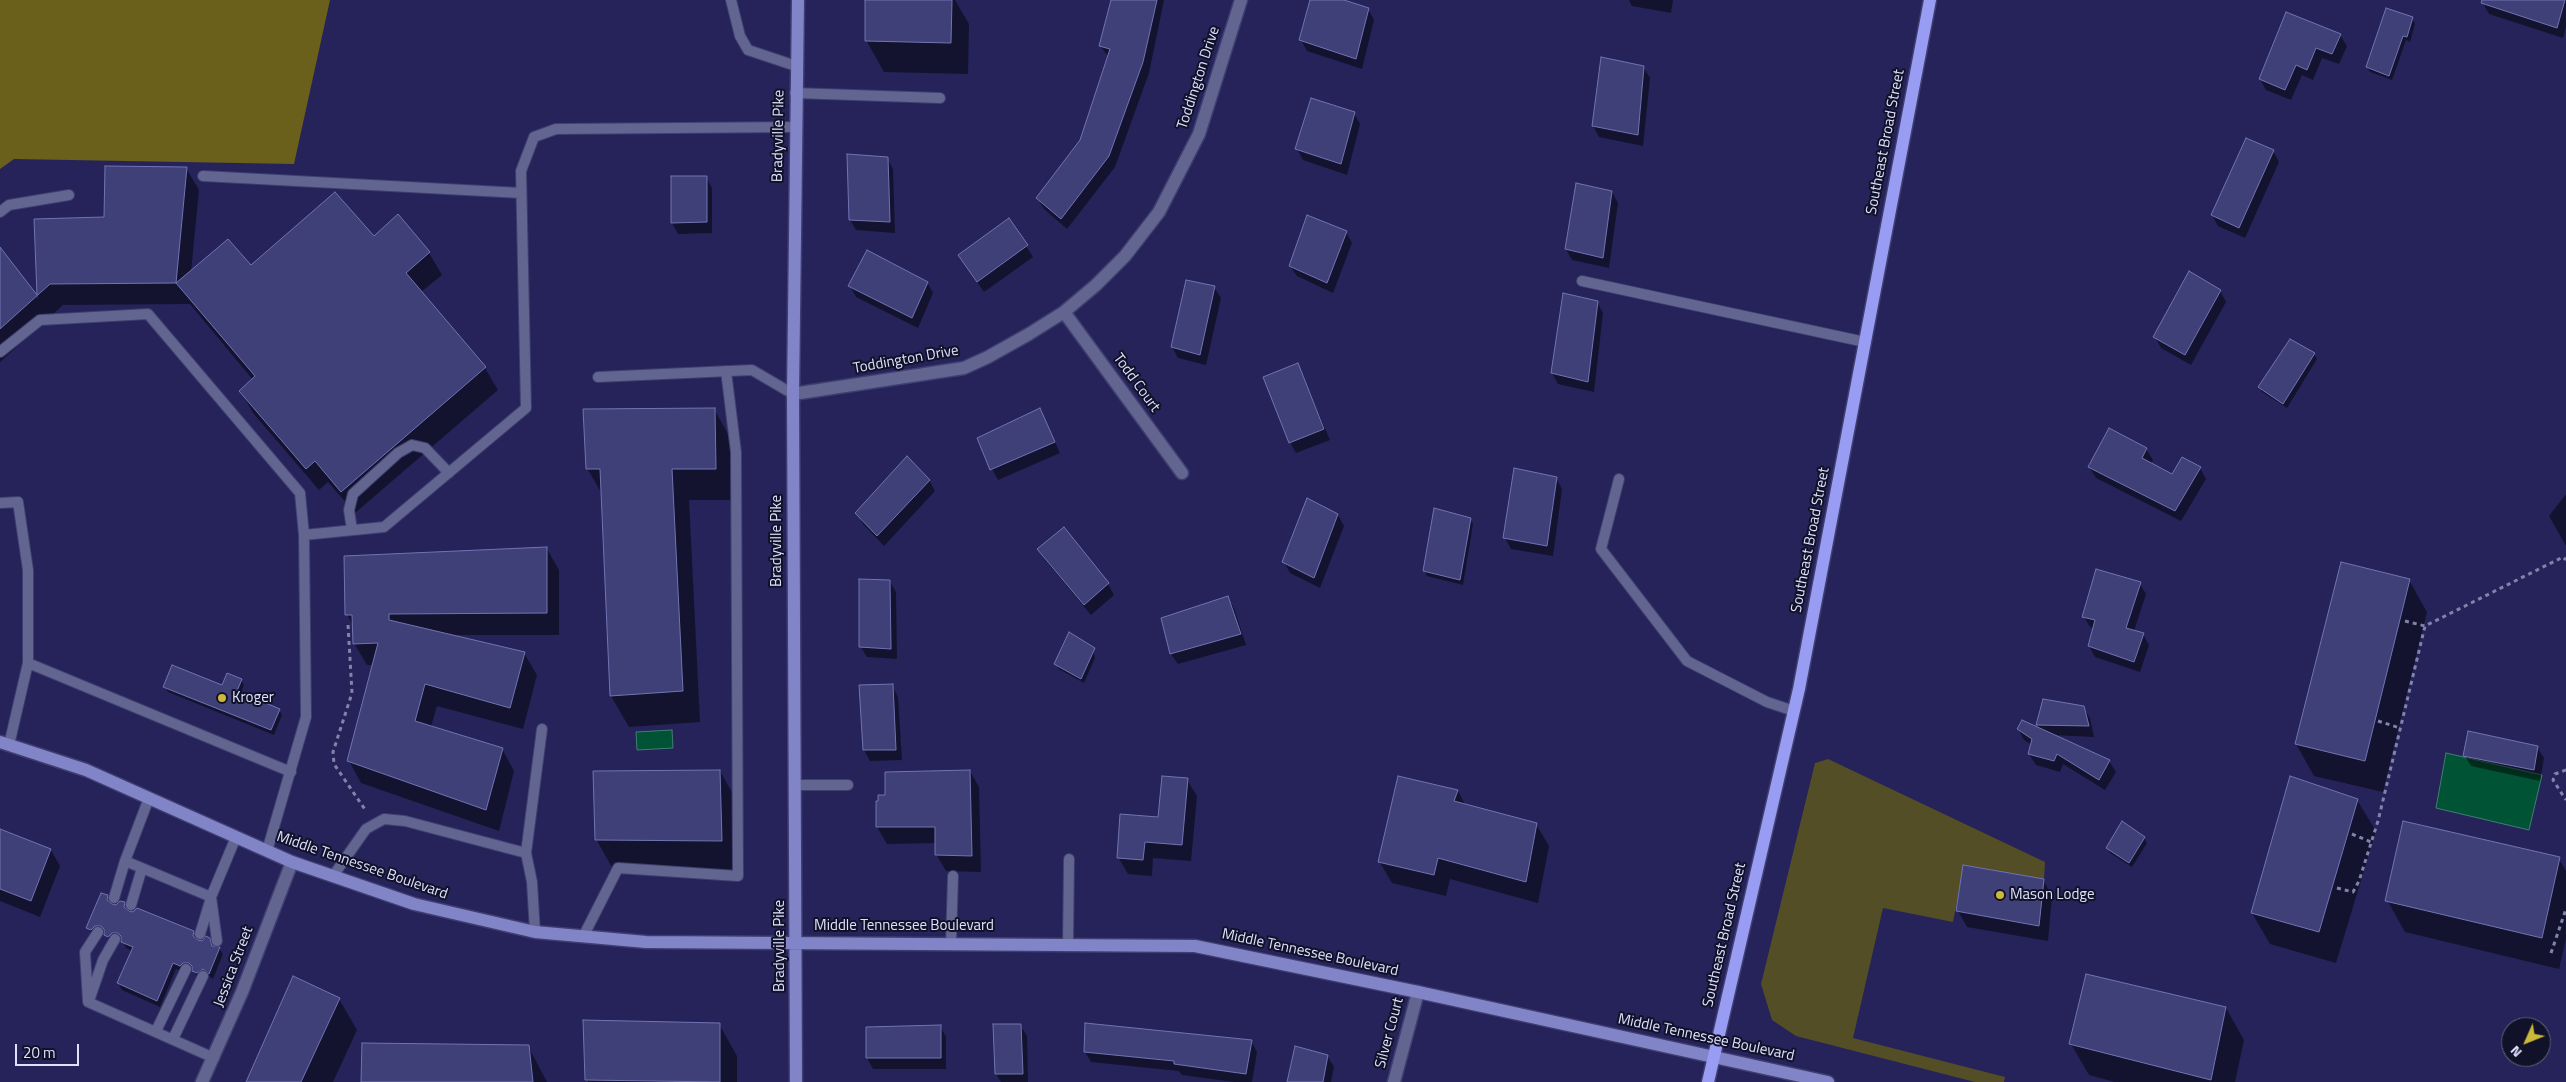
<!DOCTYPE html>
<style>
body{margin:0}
#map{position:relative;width:2566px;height:1082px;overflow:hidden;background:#252359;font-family:"Titillium Web",sans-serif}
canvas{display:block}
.north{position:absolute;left:2501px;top:1017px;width:50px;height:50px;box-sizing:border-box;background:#111129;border:1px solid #63647e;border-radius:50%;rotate:226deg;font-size:14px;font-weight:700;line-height:20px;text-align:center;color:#dee1fd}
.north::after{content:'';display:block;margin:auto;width:18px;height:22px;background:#ccb939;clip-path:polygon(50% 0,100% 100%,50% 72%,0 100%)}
.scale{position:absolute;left:15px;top:1044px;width:64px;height:22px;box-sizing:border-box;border:2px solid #dee1fd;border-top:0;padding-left:6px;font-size:15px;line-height:18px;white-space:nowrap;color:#dee1fd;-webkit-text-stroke:4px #111129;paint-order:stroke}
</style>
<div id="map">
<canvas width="2566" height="1082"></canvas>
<div class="north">N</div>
<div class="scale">20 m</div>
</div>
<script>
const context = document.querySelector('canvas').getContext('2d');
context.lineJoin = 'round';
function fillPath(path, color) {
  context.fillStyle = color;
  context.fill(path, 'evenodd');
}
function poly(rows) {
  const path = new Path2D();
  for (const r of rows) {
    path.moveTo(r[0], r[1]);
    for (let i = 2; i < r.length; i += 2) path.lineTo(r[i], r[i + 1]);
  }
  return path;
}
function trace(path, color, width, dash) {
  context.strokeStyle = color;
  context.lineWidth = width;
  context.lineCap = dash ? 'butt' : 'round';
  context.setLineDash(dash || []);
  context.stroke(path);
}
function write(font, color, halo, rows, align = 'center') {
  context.font = font + ' "Titillium Web",sans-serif';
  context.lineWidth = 4;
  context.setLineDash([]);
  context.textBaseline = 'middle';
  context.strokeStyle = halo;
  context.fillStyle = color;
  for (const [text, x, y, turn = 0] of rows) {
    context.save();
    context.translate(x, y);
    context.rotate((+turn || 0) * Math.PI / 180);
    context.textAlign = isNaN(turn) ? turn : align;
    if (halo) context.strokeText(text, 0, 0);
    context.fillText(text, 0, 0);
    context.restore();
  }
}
const green = poly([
 [1828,759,2045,862,2044,879,1964,865,1953,922,1883,908,1853,1038,2005,1077,2004,1082,1975,1082,1796,1036,1772,1020,1761,984,1815,763]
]);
const forest = poly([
 [0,0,330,0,294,164,14,159,0,169]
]);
const water = poly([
 [672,730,673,748,637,750,636,732,672,730],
 [2446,753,2542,775,2529,830,2436,808,2446,753]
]);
const shadow = poly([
 [866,0,955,0,969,24,968,74,884,72,866,40],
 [1113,0,1164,0,1149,73,1115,167,1067,229,1044,209,1037,198,1081,141,1109,57,1100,46],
 [1312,0,1340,0,1368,9,1374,20,1362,69,1307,51,1301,40],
 [1629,0,1673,0,1671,13,1632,6],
 [2484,0,2566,0,2566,27,2563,38,2489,14,2483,3],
 [2287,14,2340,35,2347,46,2339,64,2322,58,2313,80,2302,75,2291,100,2266,90,2260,79],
 [2412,18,2415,24,2410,42,2406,40,2392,80,2370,72,2367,67],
 [1643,67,1650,78,1643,146,1599,137,1593,126],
 [1354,113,1360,124,1347,175,1303,160,1297,149],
 [2273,151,2279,162,2245,238,2218,226,2212,215],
 [887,158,893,169,895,233,856,230,850,220],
 [186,168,199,190,191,272,251,267,374,237,429,253,442,275,421,292,485,368,498,390,355,513,328,482,319,490,253,413,241,391,253,380,190,304,63,305,0,362,0,249,38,299,35,220,106,218],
 [706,177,712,188,712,233,678,234,672,223],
 [1612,192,1618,203,1609,268,1572,260,1566,249],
 [1009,219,1033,257,984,292,959,256],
 [1346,232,1352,243,1333,293,1297,276,1290,266],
 [927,282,933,293,918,328,856,297,850,286],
 [1214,287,1221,298,1206,365,1178,358,1172,347],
 [2220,291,2226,302,2191,365,2161,348,2155,337],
 [1597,302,1603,313,1594,392,1558,384,1552,373],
 [2314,354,2317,359,2287,408,2262,392,2259,387],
 [1298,365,1330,440,1296,453,1290,442],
 [714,409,732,441,733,500,689,500,700,722,629,727,611,696,602,494,587,468],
 [1040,410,1060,453,998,480,992,469],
 [2146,449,2153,460,2151,464,2173,475,2200,468,2206,479,2181,521,2096,478,2089,467],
 [1556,478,1562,489,1553,556,1511,549,1505,538],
 [929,480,935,491,884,546,863,524,857,513],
 [2566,494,2566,546,2549,516],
 [1338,515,1344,526,1320,588,1290,573,1284,562],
 [1470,519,1473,524,1463,585,1427,576,1425,571],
 [547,549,559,570,559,635,454,635,524,653,537,675,523,729,437,706,431,727,502,749,514,771,499,831,361,783,349,761,374,665,367,665,354,643,353,626,347,614],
 [1039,549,1108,584,1114,595,1091,615,1045,560],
 [2409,580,2427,612,2383,792,2314,776,2296,744],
 [890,582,896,592,897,659,867,657,860,646],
 [2140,584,2146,594,2134,631,2143,634,2149,645,2140,672,2095,657,2089,646,2094,629,2090,627,2084,617],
 [1228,598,1234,608,1246,645,1178,664,1171,654,1163,619],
 [1092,647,1095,658,1084,683,1059,669,1056,664],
 [241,680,244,685,240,694,279,710,282,715,274,735,168,692,165,687,223,687],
 [860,686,892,686,898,697,902,760,870,761,864,750],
 [2083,707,2090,718,2094,737,2053,735,2109,761,2116,772,2105,790,2063,764,2060,772,2036,765,2029,754,2032,745,2024,740,2018,729,2040,730,2037,724],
 [2537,747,2544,758,2540,781,2471,766,2465,756],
 [720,771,738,803,739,872,614,871,596,839],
 [970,771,979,787,981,872,946,871,936,854,936,843,887,844,877,827,877,802,887,796],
 [1399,777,1458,791,1466,806,1536,824,1549,846,1538,903,1450,879,1446,896,1392,883,1379,861],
 [1187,780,1197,796,1191,861,1153,858,1152,876,1128,874,1118,857,1159,818],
 [2357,800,2376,831,2336,963,2270,944,2252,913],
 [0,830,51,850,60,866,40,917,0,901],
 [2144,838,2147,843,2132,867,2110,853,2107,848],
 [2559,859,2566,871,2566,939,2559,969,2405,932,2387,900],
 [2043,880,2052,896,2048,941,1967,927,1958,911],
 [107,896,111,906,124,903,128,913,193,932,197,942,209,939,213,947,219,948,223,954,213,979,207,975,198,978,193,969,186,969,184,972,176,969,160,1007,122,990,118,983,132,951,126,948,122,939,109,941,105,932,92,934,88,928],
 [101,922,93,930,93,927],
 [339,999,357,1030,333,1082,247,1082],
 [2226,1008,2244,1040,2235,1082,2115,1082,2089,1075,2071,1044],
 [585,1021,719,1024,737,1056,737,1082,588,1082],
 [1020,1025,1027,1036,1028,1082,1001,1082,996,1074],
 [940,1026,946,1037,946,1069,873,1069,867,1058],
 [1251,1041,1257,1052,1252,1082,1234,1082,1182,1075,1179,1071,1091,1062,1085,1052],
 [528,1046,547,1082,362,1082],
 [1328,1057,1334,1067,1331,1082,1288,1082]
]);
const building = poly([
 [865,0,952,0,951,43,865,41,865,0],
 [1111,0,1157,0,1143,62,1109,156,1061,219,1036,198,1080,140,1110,49,1099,46,1111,0],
 [1310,0,1344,0,1369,8,1356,59,1299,40,1310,0],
 [2482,0,2565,0,2557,28,2481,3,2482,0],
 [2386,8,2413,17,2407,37,2403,36,2389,76,2366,67,2386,8],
 [2286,12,2341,34,2332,54,2316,48,2307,70,2296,65,2285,90,2259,79,2286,12],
 [1601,57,1644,66,1638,135,1592,126,1601,57],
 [1311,98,1355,112,1341,164,1295,149,1311,98],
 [2246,138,2274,150,2239,228,2211,215,2246,138],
 [847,154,888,157,890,222,849,220,847,154],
 [105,166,187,167,176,283,50,284,0,329,0,247,37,295,34,219,104,217,105,166],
 [671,176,707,176,707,222,671,223,671,176],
 [1576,183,1612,191,1603,258,1565,249,1576,183],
 [335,192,374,236,398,214,430,252,406,273,486,367,341,492,315,461,306,469,239,391,255,376,176,283,228,239,251,265,335,192],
 [1307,215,1347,231,1327,283,1289,266,1307,215],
 [1009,218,1028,245,977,282,958,255,1009,218],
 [867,250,928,282,912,318,848,286,867,250],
 [2189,271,2221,290,2185,355,2153,337,2189,271],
 [1186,280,1215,286,1200,355,1171,347,1186,280],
 [1563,293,1598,301,1588,382,1551,373,1563,293],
 [2290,339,2315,353,2283,404,2258,387,2290,339],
 [1298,363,1324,429,1289,443,1263,377,1298,363],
 [715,408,716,469,672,469,683,691,610,696,600,469,586,469,583,409,715,408],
 [1040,408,1055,442,990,470,977,438,1040,408],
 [2109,428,2147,448,2142,458,2172,474,2182,457,2201,467,2175,511,2088,467,2109,428],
 [907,456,930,480,877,536,855,513,907,456],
 [1514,468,1557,477,1547,546,1503,538,1514,468],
 [1307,498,1338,514,1314,578,1282,562,1307,498],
 [1434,508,1471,518,1460,580,1423,571,1434,508],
 [1064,527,1109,583,1084,605,1037,549,1064,527],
 [547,547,547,613,389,614,389,620,525,652,510,708,425,684,415,721,503,748,486,810,347,761,378,643,353,644,352,615,345,615,344,556,547,547],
 [2341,562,2410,579,2365,761,2295,744,2341,562],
 [2096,569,2141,582,2126,628,2144,633,2134,662,2088,646,2095,620,2082,617,2096,569],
 [859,579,890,580,891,649,859,647,859,579],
 [1228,596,1241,634,1170,654,1161,618,1228,596],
 [1069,632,1095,648,1081,679,1054,664,1069,632],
 [172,665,222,685,227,673,242,679,237,691,280,709,271,730,163,687,172,665],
 [893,684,896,750,863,750,859,685,893,684],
 [2043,699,2084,706,2089,726,2036,725,2043,699],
 [2022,720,2110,760,2099,780,2057,754,2054,761,2028,754,2032,739,2017,729,2022,720],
 [2468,731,2538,746,2534,770,2463,756,2468,731],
 [720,770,722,841,595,840,593,771,720,770],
 [970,770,972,856,935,855,935,827,876,827,876,801,878,801,878,795,885,795,885,772,970,770],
 [1162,776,1188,778,1182,845,1145,842,1143,860,1117,858,1120,814,1158,817,1162,776],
 [1398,776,1458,790,1454,801,1537,823,1526,882,1438,858,1434,875,1378,862,1398,776],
 [2290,776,2358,799,2319,932,2251,913,2290,776],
 [2122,821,2145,837,2129,863,2106,848,2122,821],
 [2403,821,2560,857,2542,938,2385,901,2403,821],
 [0,829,51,849,31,901,0,889,0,829],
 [1963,865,2044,879,2039,926,1956,911,1963,865],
 [101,893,108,895,107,900,112,904,116,905,120,901,125,902,124,907,129,911,133,912,137,908,194,931,193,936,198,940,202,941,206,936,210,938,212,946,220,947,209,974,203,969,197,973,192,971,192,966,189,963,183,963,180,966,173,963,157,1001,117,983,133,947,121,942,121,936,118,933,112,933,108,937,104,935,104,929,101,926,95,926,91,930,86,928,101,893],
 [2086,974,2226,1007,2211,1080,2069,1044,2086,974],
 [293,976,340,998,301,1082,246,1082,293,976],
 [583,1020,720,1023,720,1082,585,1080,583,1020],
 [1085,1023,1252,1040,1246,1074,1174,1064,1174,1061,1084,1052,1085,1023],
 [993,1024,1021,1024,1023,1074,995,1074,993,1024],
 [941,1025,941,1058,866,1058,866,1027,941,1025],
 [362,1043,529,1045,533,1082,361,1082,362,1043],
 [1295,1046,1328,1055,1323,1082,1287,1082,1295,1046]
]);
const path = poly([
 [2405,621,2425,626],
 [348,625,352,693,333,752,334,764,366,811],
 [2378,721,2400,728],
 [2566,770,2555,774,2553,780,2566,800],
 [2352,834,2371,842],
 [2337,888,2353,892,2359,881,2378,821,2425,626,2563,557,2566,560],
 [2551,953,2566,909]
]);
const service = poly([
 [731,0,740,36,748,50,796,66],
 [795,93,940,98],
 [203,176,521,193],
 [0,212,9,205,69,195],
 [1582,281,1865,342],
 [0,352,40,320,148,314,300,493,304,535,306,717,267,851],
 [598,377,752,370,793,394],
 [1619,479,1601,549,1687,661,1767,702,1794,711],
 [0,503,18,502,28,570,28,663,9,745],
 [352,530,349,510,353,494,398,453,412,445,425,448,449,473],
 [304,535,384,527,526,408,521,171,534,137,556,129,795,127],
 [28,663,291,772],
 [795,785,848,785],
 [149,798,125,861,142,868,211,897,236,837],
 [526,853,542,729],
 [333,876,366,829,384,819,405,821,526,853,532,882,535,932],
 [211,897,217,941],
 [114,898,125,861],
 [131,905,142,868],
 [98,932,85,952,88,1002,214,1058],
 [200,934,210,901],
 [583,937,618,868,738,876,736,452,726,371],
 [951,943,953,876],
 [1068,944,1069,859],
 [90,998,103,960,115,939],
 [156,1031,186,969],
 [173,1039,203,976]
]);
const minor = poly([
 [1064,312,1182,473],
 [793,394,964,368,988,357,1029,334,1064,312,1096,285,1125,256,1159,212,1199,134,1241,0],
 [202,1082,242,992,292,862],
 [1394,1082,1418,992]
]);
const secondary = poly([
 [0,742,86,770,292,862,414,904,535,932,646,942,1195,946,1418,992,1828,1082],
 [796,1082,793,394,798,0]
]);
const primary = poly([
 [1708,1082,1799,689,1930,0]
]);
const markers = [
 [222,698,5,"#ccb939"],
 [2000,895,5,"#ccb939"]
];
const streetNames = [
 ["Toddington Drive",1199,78,-72],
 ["Bradyville Pike",779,136,-89],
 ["Southeast Broad Street",1886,142,-79],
 ["Toddington Drive",906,360,-10],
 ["Todd Court",1136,383,54],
 ["Southeast Broad Street",1811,540,-79],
 ["Bradyville Pike",777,541,-90],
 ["Middle Tennessee Boulevard",362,866,19],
 ["Middle Tennessee Boulevard",904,926],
 ["Southeast Broad Street",1725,935,-77],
 ["Bradyville Pike",780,946,-90],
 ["Middle Tennessee Boulevard",1310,953,12],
 ["Jessica Street",234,967,-69],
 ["Silver Court",1390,1033,-75],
 ["Middle Tennessee Boulevard",1706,1038,12]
];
const poiNames = [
 ["Kroger",232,698],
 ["Mason Lodge",2010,895]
];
fillPath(green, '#544e27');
fillPath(forest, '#6a601c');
fillPath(water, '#005335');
trace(water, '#437e71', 1);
fillPath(shadow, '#0007');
fillPath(building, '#404079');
trace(building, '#7174b2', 1);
trace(service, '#3f3e70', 12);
trace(minor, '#3f3e70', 15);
trace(secondary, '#3f3e70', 15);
trace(primary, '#3f3e70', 15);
trace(path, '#8283ab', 3, [4, 4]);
trace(service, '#62658f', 10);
trace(minor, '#62658f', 12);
trace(secondary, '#8184c7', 12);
trace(primary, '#989cf3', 12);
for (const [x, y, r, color] of markers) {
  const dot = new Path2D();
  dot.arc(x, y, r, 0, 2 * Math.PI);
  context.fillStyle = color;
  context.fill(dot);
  trace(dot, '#111129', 2);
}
write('15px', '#dee1fd', '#111129', streetNames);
write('15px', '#dee1fd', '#111129', poiNames, 'left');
</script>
